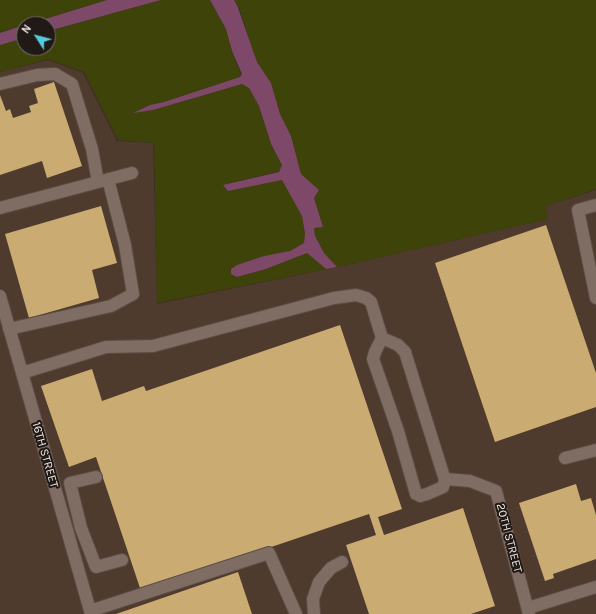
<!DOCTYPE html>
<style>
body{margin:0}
#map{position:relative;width:596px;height:614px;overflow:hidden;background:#3f2f26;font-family:Karla,sans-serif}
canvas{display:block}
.north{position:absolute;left:16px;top:16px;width:40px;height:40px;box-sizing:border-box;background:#201915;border:1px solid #746c67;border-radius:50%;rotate:306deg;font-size:11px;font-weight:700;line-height:16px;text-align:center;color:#f3e8e2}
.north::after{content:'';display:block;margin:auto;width:14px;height:18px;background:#55cadf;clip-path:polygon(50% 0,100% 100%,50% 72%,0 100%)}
</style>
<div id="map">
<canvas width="596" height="614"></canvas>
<div class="north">N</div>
</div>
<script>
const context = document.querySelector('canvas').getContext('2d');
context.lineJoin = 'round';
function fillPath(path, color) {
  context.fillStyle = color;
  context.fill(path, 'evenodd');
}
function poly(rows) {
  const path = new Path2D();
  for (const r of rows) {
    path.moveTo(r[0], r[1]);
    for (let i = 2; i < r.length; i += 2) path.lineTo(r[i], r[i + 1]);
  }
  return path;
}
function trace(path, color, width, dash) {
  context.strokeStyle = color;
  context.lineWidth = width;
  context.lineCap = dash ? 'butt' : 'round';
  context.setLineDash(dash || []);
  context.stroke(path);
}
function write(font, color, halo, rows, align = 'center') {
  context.font = font + ' Karla,sans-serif';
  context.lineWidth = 4;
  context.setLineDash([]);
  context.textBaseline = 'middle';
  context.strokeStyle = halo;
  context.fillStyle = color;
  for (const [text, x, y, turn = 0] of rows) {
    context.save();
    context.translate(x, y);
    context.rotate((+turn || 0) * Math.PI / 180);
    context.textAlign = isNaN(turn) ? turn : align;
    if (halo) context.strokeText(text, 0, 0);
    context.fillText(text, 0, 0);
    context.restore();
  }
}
const built = poly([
 [48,60,83,73,117,141,153,143,157,304,337,267,548,219,545,206,596,190,596,614,0,614,0,72]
]);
const green = poly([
 [0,0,107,0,28,24,24,24,24,25,0,32],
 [162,0,210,0,226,29,232,52,241,74,240,77,164,102,150,105,134,112,153,110,242,84,249,88,259,106,271,145,282,165,279,171,223,185,228,191,282,180,302,216,305,233,304,243,290,251,264,256,237,265,230,269,231,274,237,277,267,269,307,253,326,269,157,303,154,143,118,140,84,72,48,59,0,72,0,45,24,38,24,48,48,48,48,31],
 [234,0,596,0,596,189,545,206,548,219,337,267,324,253,315,236,314,228,323,227,314,198,319,190,301,174,291,136,280,114,271,83,257,62,238,5]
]);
const water = poly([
 [107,0,161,0,48,31,48,24,29,24],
 [210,0,234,0,237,5,257,62,271,83,280,114,291,136,301,174,319,190,314,198,323,227,314,228,315,236,324,253,337,267,326,269,307,253,266,269,237,277,231,274,231,269,237,265,264,256,290,251,304,243,305,233,302,216,282,180,228,191,223,185,279,172,282,165,271,144,259,106,249,88,242,84,153,110,133,113,150,105,164,102,240,77,242,74,232,51,226,29],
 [24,25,24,38,0,45,0,33]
]);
const building = poly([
 [54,82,82,166,47,178,42,161,0,175,0,95,6,111,10,109,13,118,31,112,29,106,38,103,34,89],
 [101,206,117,263,92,270,99,298,29,318,5,234],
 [546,225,596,373,596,407,495,442,435,263],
 [340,325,402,509,378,517,384,535,463,508,495,606,471,614,369,614,346,545,376,535,369,514,141,591,96,457,69,467,41,386,92,369,102,401,144,386,146,391],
 [576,484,581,501,591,498,596,515,596,559,553,574,554,578,545,581,519,503],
 [238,572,252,614,116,614]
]);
const minor = poly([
 [0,84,37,75,55,74,72,84,92,149,98,182],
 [596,205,578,210,596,298],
 [0,208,132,173],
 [0,296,91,614],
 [9,329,111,306,133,294,125,245,108,179],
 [22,373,106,347,153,346,334,298,356,295,366,298,371,302,382,338,398,345,405,352,419,397,445,480,443,487,427,494,420,496,416,494,398,431,373,359,375,352,382,338],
 [565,458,596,450],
 [96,477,70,483,81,528,96,567,122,560],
 [445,479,470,481,496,491,529,614],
 [528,608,596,587],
 [90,611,269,553,296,614],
 [314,614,313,599,319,582,331,568,342,562]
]);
const streetNames = [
 ["16TH STREET",45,455,74],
 ["20TH STREET",509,538,75]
];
fillPath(built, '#4f3a2e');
fillPath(green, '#3e4309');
fillPath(water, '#7e4968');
fillPath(building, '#caab72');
trace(minor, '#5b4d46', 14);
trace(minor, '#7f6d64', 12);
write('12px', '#f3e8e2', '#201915', streetNames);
</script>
